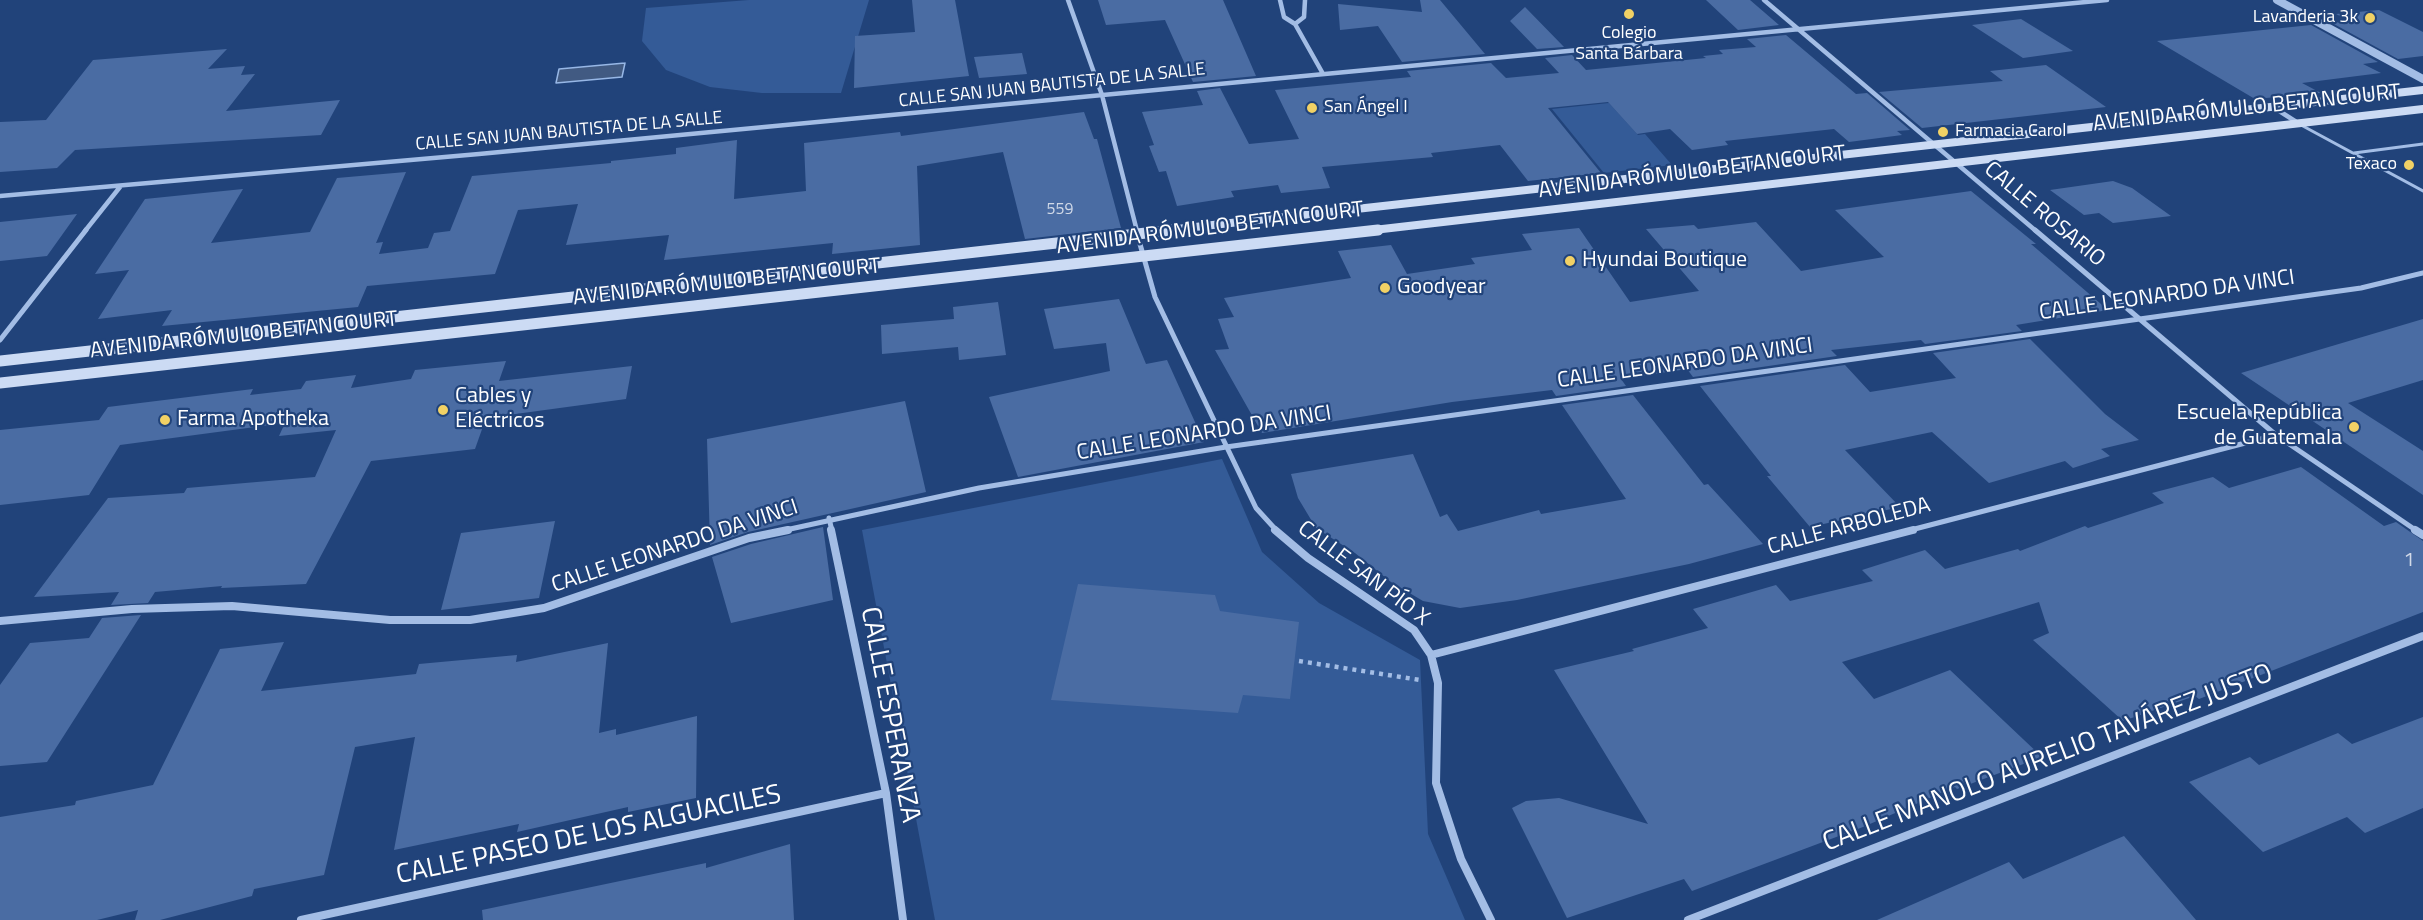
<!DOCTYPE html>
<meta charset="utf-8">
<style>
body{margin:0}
canvas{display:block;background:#21437a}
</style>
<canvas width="2423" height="920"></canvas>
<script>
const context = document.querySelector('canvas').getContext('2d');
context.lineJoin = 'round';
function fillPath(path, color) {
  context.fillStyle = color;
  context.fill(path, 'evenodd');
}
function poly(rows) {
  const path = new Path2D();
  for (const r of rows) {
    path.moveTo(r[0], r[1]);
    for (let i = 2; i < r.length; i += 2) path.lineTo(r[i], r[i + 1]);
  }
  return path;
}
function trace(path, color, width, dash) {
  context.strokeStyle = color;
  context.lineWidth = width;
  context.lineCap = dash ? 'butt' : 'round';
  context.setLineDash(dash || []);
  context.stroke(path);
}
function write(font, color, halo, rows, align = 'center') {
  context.font = font + ' "Titillium Web",sans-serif';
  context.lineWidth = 4.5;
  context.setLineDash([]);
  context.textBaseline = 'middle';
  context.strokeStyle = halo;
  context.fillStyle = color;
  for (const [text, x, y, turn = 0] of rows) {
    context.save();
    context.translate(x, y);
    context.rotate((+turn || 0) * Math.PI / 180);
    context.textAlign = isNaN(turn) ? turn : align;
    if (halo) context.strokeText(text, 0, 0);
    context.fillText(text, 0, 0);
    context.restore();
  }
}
const green = poly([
 [749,0,869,0,841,93,762,93,710,87,666,70,642,41,646,8],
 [1609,103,1638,135,1645,134,1672,165,1604,173,1552,109],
 [1222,459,1262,552,1319,603,1420,660,1428,834,1465,920,935,920,862,530]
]);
const water = poly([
 [625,63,622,77,556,83,559,69,625,63]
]);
const building = poly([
 [912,0,955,0,969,76,854,88,855,36,915,32],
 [1098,0,1223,0,1256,76,1193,82,1165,20,1106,25],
 [1420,0,1440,0,1485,54,1402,62,1378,26,1340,30,1338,4,1422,12],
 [1706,0,1750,0,1779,25,1738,30],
 [1525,7,1564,47,1537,49,1510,21],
 [2379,10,2423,32,2423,56,2398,59,2332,23,2350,21,2336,14],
 [2021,19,2073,51,2023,58,1972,25],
 [2311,25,2378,62,2363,64,2381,73,2302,83,2321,93,2255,99,2157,41],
 [1786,35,1856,94,1867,93,1910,130,1897,131,1902,135,1849,142,1834,129,1725,141,1728,145,1692,150,1670,129,1637,134,1608,102,1548,108,1601,173,1528,181,1500,145,1431,153,1433,157,1322,167,1330,188,1281,193,1278,185,1231,191,1234,197,1177,206,1166,171,1159,172,1149,146,1154,145,1142,112,1203,105,1197,91,1220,88,1249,144,1299,139,1275,90,1411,77,1407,71,1491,63,1506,78,1559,73,1545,58,1572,55,1586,70,1706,58,1703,56,1723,54,1719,50,1756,47,1747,39],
 [227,49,208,69,245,66,241,75,255,74,226,111,340,100,321,135,75,150,57,168,0,172,0,122,46,120,93,60],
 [1022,53,1027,74,979,78,974,57],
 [2046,65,2106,107,1922,128,1879,92,2003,81,1990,71],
 [1084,112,1094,139,1097,139,1121,228,1025,239,1003,152,917,166,920,245,832,254,833,243,664,260,669,235,566,245,578,204,518,210,495,274,367,286,358,307,162,326,172,310,98,319,129,270,95,274,145,199,243,189,211,243,310,232,337,178,406,172,376,243,383,242,379,254,428,248,434,233,450,231,472,176,611,163,611,161,676,154,676,148,737,140,734,199,806,191,804,143,900,132,901,136],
 [2113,181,2132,188,2171,216,2113,223,2099,213,2084,215,2050,190],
 [1971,191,2036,244,2031,244,2108,310,2016,325,2022,331,1925,344,1921,340,1831,350,1837,356,1693,377,1687,369,1621,379,1626,386,1556,396,1552,390,1452,402,1262,433,1215,350,1229,349,1218,319,1234,317,1224,298,1351,278,1338,251,1391,245,1407,274,1475,264,1471,258,1532,250,1522,234,1579,228,1630,302,1699,291,1646,229,1694,225,1698,229,1756,222,1801,271,1884,257,1835,210],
 [77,214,47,256,0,261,0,222],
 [1119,299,1146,364,1167,360,1204,442,1018,477,989,397,1110,371,1106,343,1054,349,1044,309],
 [998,302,1006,355,959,360,958,347,882,354,881,325,954,319,953,307],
 [2423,319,2423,380,2348,403,2423,451,2423,495,2241,373],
 [2030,339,2105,414,2139,440,2101,449,2110,456,2073,468,2065,461,1989,483,1932,432,1845,450,1900,507,1810,527,1767,476,1771,476,1700,386,1845,365,1870,392,1956,378,1933,353],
 [506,361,499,381,632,366,626,399,486,418,475,449,371,461,306,584,221,588,222,586,155,592,148,603,111,605,119,592,34,597,108,498,184,493,187,488,315,477,336,430,279,436,285,423,120,445,89,495,0,505,0,430,99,420,108,407,253,389,250,395,301,389,306,381,356,375,351,388,411,379,415,370],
 [1633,395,1704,485,1708,484,1763,544,1689,564,1517,600,1460,608,1423,601,1391,582,1355,553,1316,528,1298,498,1291,474,1413,454,1440,517,1447,514,1458,531,1539,510,1541,514,1626,499,1562,405],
 [905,401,926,492,748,532,710,545,707,439],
 [2301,467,2384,526,2396,522,2423,541,2423,612,2199,699,2195,696,2123,721,2033,640,2049,633,2039,602,1842,662,1874,699,1950,670,2042,757,1957,789,1955,787,1863,827,1692,891,1684,879,1567,918,1512,808,1526,801,1559,798,1648,824,1554,670,1634,651,1632,649,1708,628,1693,609,1776,585,1790,601,1873,581,1862,570,1925,550,1945,569,2018,549,2020,551,2085,526,2088,528,2164,503,2152,493,2213,477,2229,488],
 [555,521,539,598,441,610,461,533],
 [823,527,833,600,731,623,712,557,751,544],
 [1078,584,1215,595,1220,611,1299,622,1290,699,1243,695,1238,713,1051,700],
 [141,615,47,762,0,766,0,685,30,643,89,638,102,618],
 [284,642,261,691,416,674,419,664,517,655,516,662,608,643,599,733,616,729,616,735,697,716,696,798,628,812,628,807,517,832,519,824,394,850,415,737,355,747,324,875,254,889,252,896,160,920,135,920,138,910,97,920,0,920,0,817,75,805,76,801,153,785,220,649],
 [2423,717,2423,808,2365,833,2347,817,2263,852,2189,782,2250,757,2259,765,2338,733,2352,744],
 [2124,836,2196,920,1877,920,2009,862,2023,879],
 [790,844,794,920,483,920,482,910,706,863,706,868]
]);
const path = poly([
 [1299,661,1420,680]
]);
const service = poly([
 [2301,125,2423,191],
 [2354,153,2423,144]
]);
const minorFar2 = poly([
 [1068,0,1102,95,1137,231],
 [1280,0,1284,17,1295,24,1322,72],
 [1764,0,2036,231],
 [1295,24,1304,17,1305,0],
 [2273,107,2298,123],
 [0,196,479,154,2107,0],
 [85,231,120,187]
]);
const minorFar1 = poly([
 [1136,230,1155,297,1256,508,1277,531],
 [2035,230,2276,435,2417,531],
 [0,340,86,230],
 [829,518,832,531],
 [781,531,979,488,1226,447,2361,288,2423,273],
 [1907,531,2276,435]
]);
const minor = poly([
 [831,530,886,793,903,920],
 [1275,530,1308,558,1414,630,1431,655,1438,683,1436,783,1461,859,1491,920],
 [2415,530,2423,535],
 [0,621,132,609,232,606,390,620,470,620,544,608,749,538,788,530],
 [1431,655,1913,530],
 [301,920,886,793],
 [1688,920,2423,636]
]);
const tertiary = poly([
 [2277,0,2423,79]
]);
const secondaryFar1 = poly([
 [1159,231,2423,90],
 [1365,231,2423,109]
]);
const secondary = poly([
 [0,361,1173,230],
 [0,383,1378,230]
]);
const markers = [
 [1629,14,6,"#f1d165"],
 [2370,18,6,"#f1d165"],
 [1312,108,6,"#f1d165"],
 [1943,132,6,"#f1d165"],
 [2409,165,6,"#f1d165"],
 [1570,261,6,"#f1d165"],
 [1385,288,6,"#f1d165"],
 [443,410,6,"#f1d165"],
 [165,420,6,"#f1d165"],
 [2354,427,6,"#f1d165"]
];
const farNumbernames = [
 ["559",1060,210]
];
const farPoinames = [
 ["Lavanderia 3k",2358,18],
 ["Colegio",1629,34,"center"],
 ["Santa Bárbara",1629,55,"center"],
 ["San Ángel I",1324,108,"left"],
 ["Farmacia Carol",1955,132,"left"],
 ["Texaco",2397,165]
];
const farStreetnames = [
 ["CALLE SAN JUAN BAUTISTA DE LA SALLE",1052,86,-6],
 ["CALLE SAN JUAN BAUTISTA DE LA SALLE",569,132,-5]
];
const numberNames = [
 ["1",2409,561]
];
const streetNames = [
 ["AVENIDA RÓMULO BETANCOURT",2247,109,-6],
 ["AVENIDA RÓMULO BETANCOURT",1692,173,-7],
 ["CALLE ROSARIO",2044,215,40],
 ["AVENIDA RÓMULO BETANCOURT",1210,229,-7],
 ["AVENIDA RÓMULO BETANCOURT",727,283,-6],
 ["CALLE LEONARDO DA VINCI",2167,296,-8],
 ["AVENIDA RÓMULO BETANCOURT",244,336,-6],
 ["CALLE LEONARDO DA VINCI",1685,364,-8],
 ["CALLE LEONARDO DA VINCI",1204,434,-9],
 ["CALLE ARBOLEDA",1849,527,-15],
 ["CALLE LEONARDO DA VINCI",675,547,-18],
 ["CALLE SAN PÍO X",1363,574,37]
];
const poiNames = [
 ["Hyundai Boutique",1582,261],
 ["Goodyear",1397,288],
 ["Cables y",455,397],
 ["Eléctricos",455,422],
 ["Escuela República",2342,414,"right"],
 ["de Guatemala",2342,439,"right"],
 ["Farma Apotheka",177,420]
];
const nearStreetnames = [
 ["CALLE ESPERANZA",889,715,79],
 ["CALLE MANOLO AURELIO TAVÁREZ JUSTO",2048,759,-21],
 ["CALLE PASEO DE LOS ALGUACILES",589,836,-12]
];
fillPath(green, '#345b97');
fillPath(water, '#415a82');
trace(water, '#97b7e6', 1.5);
fillPath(building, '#4a6ca3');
trace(path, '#a3bde5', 4.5, [4, 5]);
trace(service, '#a3bde5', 3);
trace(minorFar2, '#a3bde5', 4.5);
trace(minorFar1, '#a3bde5', 5);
trace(minor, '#a3bde5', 8);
trace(tertiary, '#a3bde5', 8);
trace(secondaryFar1, '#ccdbf4', 8);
trace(secondary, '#ccdbf4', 11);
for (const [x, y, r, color] of markers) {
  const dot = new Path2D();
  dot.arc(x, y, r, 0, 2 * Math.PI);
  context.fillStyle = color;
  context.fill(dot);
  trace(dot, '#21437a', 2);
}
write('16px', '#d2dae8', null, farNumbernames);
write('18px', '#fff', '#21437a', farPoinames, 'right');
write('18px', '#fff', '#21437a', farStreetnames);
write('20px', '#d2dae8', null, numberNames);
write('22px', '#fff', '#21437a', streetNames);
write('22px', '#fff', '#21437a', poiNames, 'left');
write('27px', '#fff', '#21437a', nearStreetnames);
</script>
